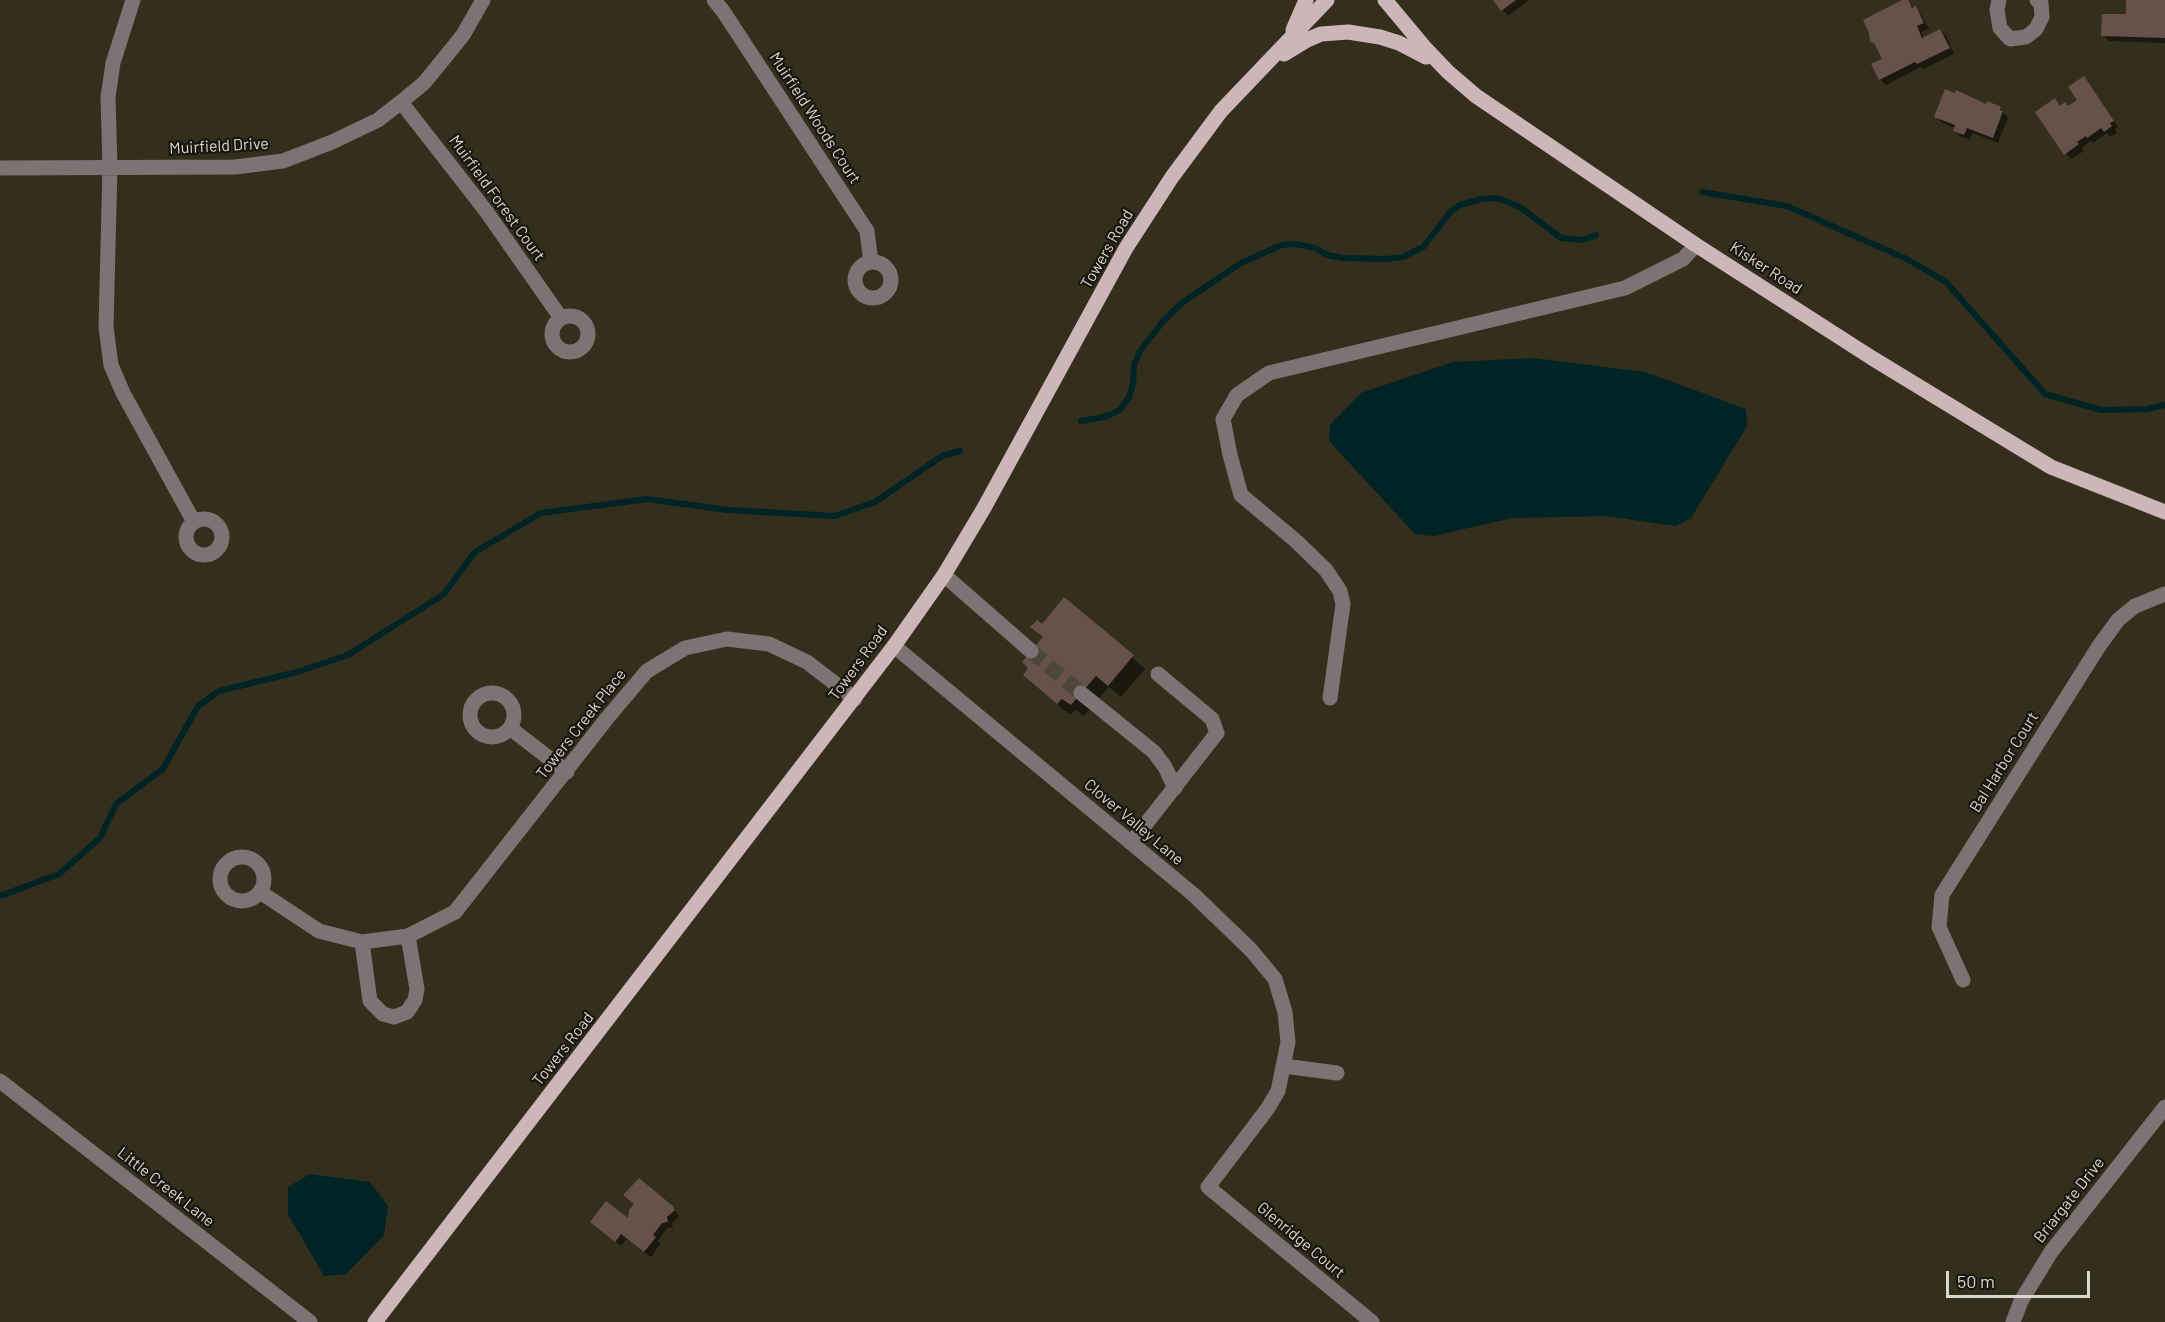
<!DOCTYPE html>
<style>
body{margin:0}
#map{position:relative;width:2165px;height:1322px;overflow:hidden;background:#342e1d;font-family:Barlow,sans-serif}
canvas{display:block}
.scale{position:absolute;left:1946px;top:1271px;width:144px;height:27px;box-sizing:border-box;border:3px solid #dbd7cd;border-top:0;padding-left:8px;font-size:18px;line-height:21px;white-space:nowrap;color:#dbd7cd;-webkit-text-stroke:4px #19160f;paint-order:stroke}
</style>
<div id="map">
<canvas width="2165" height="1322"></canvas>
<div class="scale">50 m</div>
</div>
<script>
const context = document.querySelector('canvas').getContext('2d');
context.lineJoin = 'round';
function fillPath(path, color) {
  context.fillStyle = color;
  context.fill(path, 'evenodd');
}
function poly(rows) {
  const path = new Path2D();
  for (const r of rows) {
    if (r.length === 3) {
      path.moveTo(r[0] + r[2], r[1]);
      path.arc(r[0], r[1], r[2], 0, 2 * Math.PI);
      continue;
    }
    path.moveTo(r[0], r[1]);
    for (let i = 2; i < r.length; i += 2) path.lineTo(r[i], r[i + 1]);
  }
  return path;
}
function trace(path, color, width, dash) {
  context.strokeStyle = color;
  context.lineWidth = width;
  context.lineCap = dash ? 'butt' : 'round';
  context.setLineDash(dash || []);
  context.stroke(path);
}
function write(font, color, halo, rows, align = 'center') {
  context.font = font + ' Barlow,sans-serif';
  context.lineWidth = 4.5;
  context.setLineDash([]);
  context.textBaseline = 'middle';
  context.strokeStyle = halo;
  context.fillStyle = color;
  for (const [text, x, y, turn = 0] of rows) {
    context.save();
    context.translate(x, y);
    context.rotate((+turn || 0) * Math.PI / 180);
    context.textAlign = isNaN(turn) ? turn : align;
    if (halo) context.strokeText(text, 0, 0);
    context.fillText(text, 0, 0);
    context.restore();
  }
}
const water = poly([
 [1534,358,1645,372,1746,409,1747,426,1691,518,1676,526,1605,516,1513,518,1433,536,1415,534,1329,441,1330,425,1361,393,1453,362],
 [310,1174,370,1182,388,1206,384,1235,346,1274,324,1276,288,1214,288,1187]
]);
const shadow = poly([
 [1495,0,1529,0,1508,16],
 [1905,0,1921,14,1929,29,1921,32,1924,38,1940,30,1946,36,1954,54,1923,69,1921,67,1886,85,1880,79,1884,59,1878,47,1872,41],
 [2128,0,2165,0,2165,43,2109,41,2103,35,2127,16],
 [2084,78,2118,127,2115,129,2117,133,2110,137,2107,133,2093,143,2091,141,2082,148,2084,151,2071,159,2066,154,2054,100,2061,107,2068,107,2079,100],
 [1987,106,2000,108,2008,118,1998,143,1973,133,1970,140,1960,136,1954,131,1955,128,1941,122,1936,116],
 [1065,599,1145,669,1121,697,1109,687,1084,716,1075,710,1070,715,1037,687,1044,639,1032,627,1042,626],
 [673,1208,679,1217,672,1223,673,1228,667,1228,658,1241,660,1244,651,1257,627,1239,621,1246,598,1228,629,1221]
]);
const stream = poly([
 [1702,192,1787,206,1909,260,1946,282,2045,394,2101,410,2147,409,2165,405],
 [1081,421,1104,417,1120,410,1129,397,1133,384,1134,365,1140,351,1164,320,1183,302,1241,263,1282,245,1296,244,1315,248,1327,255,1343,258,1386,259,1403,257,1423,247,1451,211,1460,205,1481,199,1495,198,1506,201,1521,208,1561,238,1583,240,1596,235],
 [0,896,59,874,100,838,116,804,163,769,198,706,219,691,297,672,348,655,444,594,475,552,541,513,647,499,728,510,835,516,875,502,942,456,960,451]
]);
const building = poly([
 [1493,0,1516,0,1501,11],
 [1902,0,1908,0,1912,8,1916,6,1924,23,1917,26,1922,38,1940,29,1950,48,1917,64,1915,62,1879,80,1871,64,1882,59,1874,43,1870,42,1869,33,1863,20],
 [2126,0,2165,0,2165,38,2101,36,2102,14,2126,14],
 [2084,76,2114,121,2110,123,2112,126,2104,132,2101,128,2087,138,2086,136,2077,142,2079,144,2064,155,2035,112,2055,98,2060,106,2065,102,2068,106,2077,100,2068,87],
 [1945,89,1955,93,1956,90,1986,104,1987,101,2001,107,2000,110,2003,111,1993,138,1967,128,1964,135,1953,131,1955,125,1934,117],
 [1064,597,1134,655,1108,686,1096,676,1071,705,1062,699,1057,704,1023,675,1028,668,1022,662,1043,637,1030,627,1037,620,1042,624],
 [639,1178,674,1207,673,1208,675,1210,667,1217,668,1222,662,1223,653,1235,656,1237,644,1252,621,1234,615,1242,590,1222,606,1201,628,1218,629,1210,634,1204,623,1195]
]);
const minorTunnel = poly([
 [1031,651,1081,693]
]);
const minor = poly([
 [133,0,113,63,108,97,110,167,106,327,111,365,123,393,194,522],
 [714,0,723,11,867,231,871,262],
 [1999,0,1997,10,2000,28,2010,39,2026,37,2036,29,2042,17,2041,3,2037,0],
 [401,102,486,211,561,318],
 [0,168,235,167,283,161,332,142,378,120,401,102,424,83,446,56,463,35,483,0],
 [873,280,18],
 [570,334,18],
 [204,537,18],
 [944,575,1031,651],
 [894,646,1194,895,1251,950,1275,979,1285,1012,1288,1042,1278,1091,1268,1108,1208,1187,1372,1322],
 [492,715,22],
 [1081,693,1154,752,1165,767,1175,788],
 [1330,698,1343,604,1340,591,1326,570,1296,541,1241,495,1230,455,1223,419,1237,395,1269,373,1625,288,1683,259,1696,245],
 [510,728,567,772],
 [1131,843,1217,733,1212,719,1158,674],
 [242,879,22],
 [260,892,319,931,362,942,408,936,455,912,608,717,647,671,685,648,727,639,769,644,807,662,855,699],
 [362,942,370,1001,383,1014,394,1017,407,1012,415,1000,417,989,408,936],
 [1963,980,1939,927,1942,895,2099,646,2118,620,2135,606,2165,594],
 [1284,1066,1337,1073],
 [0,1081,310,1322],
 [2013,1322,2021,1301,2051,1252,2165,1107]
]);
const major = poly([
 [1385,0,1426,49,1448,72,1476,96,1696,245,1872,358,2051,467,2165,512],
 [1293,30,1306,0],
 [1284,54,1307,40,1321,34,1348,32,1380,37,1399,43,1426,57],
 [375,1322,894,646,944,575,984,508,1126,248,1172,177,1221,111,1327,0]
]);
const streetNames = [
 ["Muirfield Woods Court",815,118,57],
 ["Muirfield Drive",219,146,-3],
 ["Muirfield Forest Court",497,198,54],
 ["Towers Road",1107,249,-60],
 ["Kisker Road",1766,268,33],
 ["Towers Road",858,663,-54],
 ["Towers Creek Place",581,724,-52],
 ["Bal Harbor Court",2004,762,-58],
 ["Clover Valley Lane",1134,822,40],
 ["Towers Road",563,1049,-52],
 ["Little Creek Lane",166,1187,38],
 ["Briargate Drive",2069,1200,-52],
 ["Glenridge Court",1301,1240,40]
];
fillPath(water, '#002326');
fillPath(shadow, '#0007');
trace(stream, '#002326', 6);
fillPath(building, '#66524a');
trace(minorTunnel, '#4d4737', 15, [15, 8]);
trace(minor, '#7d7374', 15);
trace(major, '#ccb6b9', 15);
write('16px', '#dbd7cd', '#19160f', streetNames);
</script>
